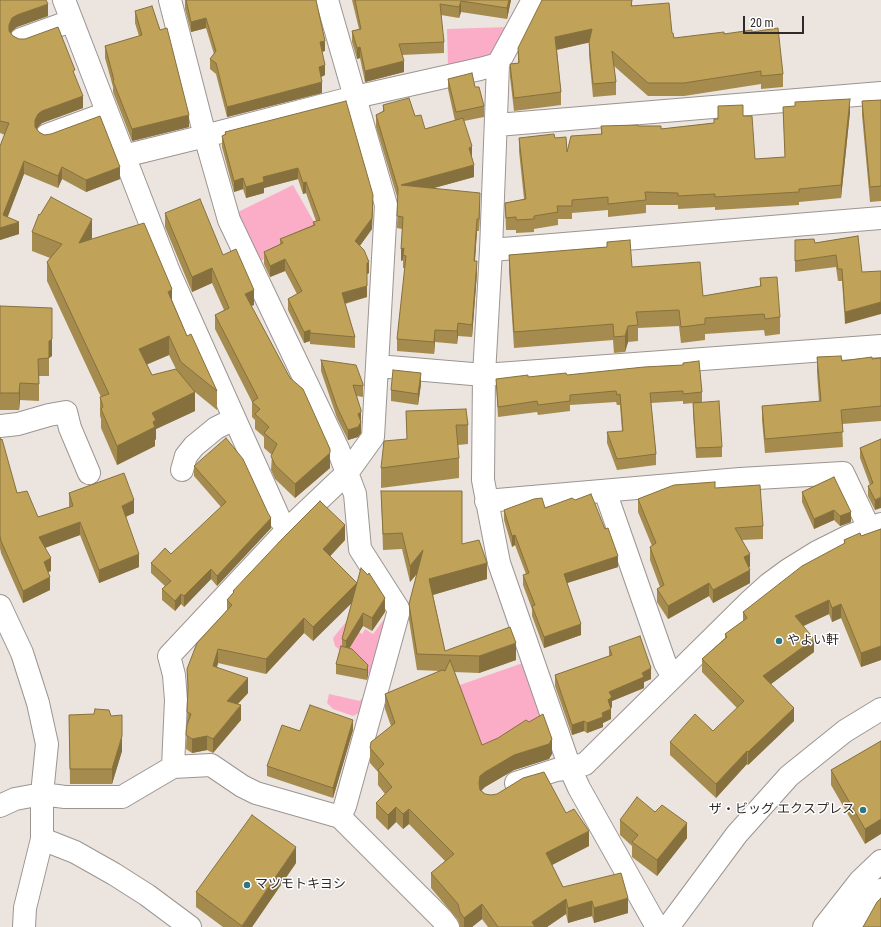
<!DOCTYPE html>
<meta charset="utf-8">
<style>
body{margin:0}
#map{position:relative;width:881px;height:927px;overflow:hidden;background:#ebe4df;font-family:"Roboto Condensed",sans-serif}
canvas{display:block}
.scale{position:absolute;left:743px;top:16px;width:61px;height:18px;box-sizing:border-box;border:2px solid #2d2a29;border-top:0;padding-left:5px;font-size:12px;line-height:14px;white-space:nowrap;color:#2d2a29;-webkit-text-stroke:3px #fff;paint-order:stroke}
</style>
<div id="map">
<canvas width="881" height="927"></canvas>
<div class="scale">20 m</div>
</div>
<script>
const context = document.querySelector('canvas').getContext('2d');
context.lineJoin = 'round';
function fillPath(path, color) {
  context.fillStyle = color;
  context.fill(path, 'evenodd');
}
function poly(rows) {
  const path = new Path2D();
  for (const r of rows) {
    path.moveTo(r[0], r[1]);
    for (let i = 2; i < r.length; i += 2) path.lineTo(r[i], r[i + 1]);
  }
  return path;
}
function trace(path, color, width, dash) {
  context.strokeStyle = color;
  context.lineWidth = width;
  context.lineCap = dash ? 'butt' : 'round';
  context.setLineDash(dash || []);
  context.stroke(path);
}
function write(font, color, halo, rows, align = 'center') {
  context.font = font + ' "Roboto Condensed","Noto Sans JP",sans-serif';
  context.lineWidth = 3;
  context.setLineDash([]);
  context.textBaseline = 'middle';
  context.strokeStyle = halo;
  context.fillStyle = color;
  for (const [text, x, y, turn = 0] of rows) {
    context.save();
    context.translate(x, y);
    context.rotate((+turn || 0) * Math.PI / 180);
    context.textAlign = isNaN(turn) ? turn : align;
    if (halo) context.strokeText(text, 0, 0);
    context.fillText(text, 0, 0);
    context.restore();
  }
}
const green = poly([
 [508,27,495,50,485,58,448,65,447,29],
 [293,185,318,229,257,263,236,213],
 [388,614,370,675,335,646,333,638,346,622,362,634,365,629,373,634],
 [523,663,543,720,480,749,457,686],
 [329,694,360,701,361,699,364,700,361,712,353,716,333,709,327,703]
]);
const minor = poly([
 [64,0,169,272,275,509,279,518,288,529],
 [170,0,205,136,229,220,338,449,355,494,360,549,399,610,345,806,340,817],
 [327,0,386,205,373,437,347,473,288,529,169,656,174,675,176,700,173,767,211,765,242,786,256,793,340,817,442,919,448,927],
 [533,0,498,64,491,250,484,375,483,480,499,563,570,768,579,788,657,927],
 [21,39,71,21],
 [497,125,881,93],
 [47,135,107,113],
 [124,156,205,136,355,97,480,69,498,64],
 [491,250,881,218],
 [377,366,484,375,881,346],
 [0,426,18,424,49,415,66,412,70,428,89,473],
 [182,470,186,456,194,446,216,428,234,419],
 [605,491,665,663,673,677],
 [486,501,740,479,843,473,869,528],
 [0,606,22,653,38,703,47,744,42,794,42,839,25,908,24,927],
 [516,783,556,770,570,768,585,764,748,603,769,584,788,570,817,552,849,536,881,524],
 [0,806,15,799,42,794,65,797,122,797,173,767],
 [42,839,75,852,114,874,147,895,190,927],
 [860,881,881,861],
 [824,927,860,881,876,896],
 [848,927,864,908,881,890]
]);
const major = poly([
 [668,927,737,834,789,776,845,731,881,709]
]);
const wall = poly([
 [0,0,48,16,17,27,12,31,11,33,13,36,75,76,83,108,42,123,38,127,37,129,39,132,120,179,86,192,62,179,58,188,24,174,7,217,19,234,0,240,0,146,5,135,0,133],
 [185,0,316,0,325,51,322,52,325,75,321,77,322,93,227,117,216,74,210,69,210,59,214,54,206,28,191,32,185,9],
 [352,0,511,0,507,19,461,12,459,18,441,15,444,42,444,53,402,55,404,72,365,82,360,58,357,59,352,42,352,31,359,29],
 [632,0,632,5,672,33,674,38,752,32,783,74,783,87,761,89,761,84,684,96,648,96,614,66,616,82,616,95,593,97,589,55,589,42,557,50,561,92,561,105,514,111,510,77,510,64,518,63,518,48],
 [135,11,189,127,132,141,113,92,113,87,105,58,105,46,139,36,135,23],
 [448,79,475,87,484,106,484,117,464,121,472,158,474,177,434,188,480,205,479,231,477,231,475,261,477,273,472,337,458,336,457,344,435,342,434,354,397,351,397,339,405,268,403,268,403,260,401,261,402,229,397,228,398,200,376,127,376,115,383,111,383,105,415,116,425,129,455,121,448,89],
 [881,100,881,201,870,202,862,115,862,101],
 [718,106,743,116,755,159,785,157,783,107,850,112,841,198,799,202,799,205,715,210,715,207,678,209,678,205,646,205,646,213,608,217,608,210,572,213,572,219,558,219,558,225,534,229,534,232,516,233,516,230,506,230,505,203,524,199,519,151,519,138,555,138,567,152,601,134,601,126,638,126,661,129,714,123,714,119,718,119],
 [225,132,373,206,372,229,360,246,369,273,367,274,367,297,345,304,355,337,355,348,310,344,310,341,304,343,288,310,288,299,297,294,285,271,270,277,264,264,264,252,280,244,280,239,313,225,313,222,316,221,306,193,303,194,298,179,264,188,264,193,246,198,243,189,234,192,222,147,222,136,225,134],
 [165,213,223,255,254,305,251,306,290,378,330,449,330,468,295,498,275,479,271,470,272,455,264,448,264,437,255,429,255,420,252,417,252,402,215,329,215,315,224,310,212,283,192,292,165,227],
 [32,232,92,238,91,239,172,300,187,336,217,391,217,410,195,392,195,411,156,429,156,439,155,440,155,446,117,465,101,428,101,419,100,416,100,397,101,397,47,281,47,262,50,258,32,251],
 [169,355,176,369,152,375,147,364],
 [858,236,845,324,842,281,838,281,836,267,795,272,795,240,815,243],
 [607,242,632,267,703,296,760,286,760,278,780,317,780,334,765,336,764,330,705,334,705,340,681,343,679,326,638,328,638,341,628,342,625,352,614,353,613,340,514,348,509,271,509,255,607,247],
 [0,306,52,356,49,358,49,376,39,376,39,401,20,400,19,410,0,410],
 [817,357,842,361,881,358,881,421,842,424,843,447,765,453,762,420,762,406,819,401,817,372],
 [321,360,363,384,363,397,357,396,361,420,361,433,358,437,348,440,337,418,321,371],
 [567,375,702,392,702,402,722,447,722,457,696,458,693,413,693,403,683,404,683,401,651,403,656,454,656,465,617,470,607,443,607,432,622,431,620,405,617,405,616,402,570,405,570,411,538,415,537,412,498,417,496,379],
 [421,384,418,405,391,401,391,390],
 [406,411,468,425,468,444,458,445,459,458,459,478,381,488,381,468,407,439],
 [0,438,17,493,38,517,69,507,69,493,134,513,126,517,139,567,99,583,80,535,45,548,51,571,48,572,50,590,23,603,1,553,0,548],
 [881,439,875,510,868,496,868,486,870,485,860,458,860,448],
 [194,466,271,528,217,586,211,579,184,607,181,604,175,611,162,600,162,589,165,586,151,573,151,563,171,554,221,507,194,476],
 [834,477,851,522,840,526,834,520,814,529,802,502,802,492],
 [715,488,763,526,763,539,742,540,750,567,749,567,750,583,713,603,709,596,668,619,657,602,657,589,660,587,650,560,650,547,652,546,638,512,638,499],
 [381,491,462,544,487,579,433,595,445,651,516,660,479,673,454,672,482,745,552,754,549,759,514,770,485,787,481,790,485,794,566,813,589,846,552,865,563,887,628,913,594,923,592,916,568,923,566,914,547,927,488,927,482,919,472,927,460,927,458,920,431,888,431,873,445,861,409,824,403,829,396,822,388,830,376,818,376,803,385,794,378,785,378,772,370,763,370,748,391,726,385,709,385,694,440,671,417,670,409,620,409,604,417,574,410,582,402,549,383,550],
 [545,508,618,567,567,583,581,635,544,648,532,616,532,609,523,585,523,575,526,574,515,545,512,547,504,520,504,510],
 [881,529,881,660,861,667,841,618,832,622,829,614,803,626,814,652,771,684,794,721,748,765,747,764,716,798,670,755,670,742,713,731,737,708,702,672,702,659,725,638,725,634,743,621,743,612,844,544,844,540,861,536],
 [345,540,330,556,357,585,385,612,372,631,363,626,349,648,368,665,368,675,367,680,336,674,336,664,342,646,342,639,352,602,313,641,304,633,266,674,218,663,217,667,248,693,238,704,241,720,213,753,207,750,192,753,186,749,188,695,187,669,227,610,227,600,233,593,233,591],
 [609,647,651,679,644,682,644,688,612,701,612,707,611,708,611,719,603,723,603,727,587,733,584,731,572,735,555,686,555,675,609,656],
 [69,715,122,751,112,784,70,784],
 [353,730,333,798,267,776,267,766,300,731],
 [881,741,865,844,831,785,831,770],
 [620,820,687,838,657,876,632,857,632,846,620,835],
 [296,863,252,927,223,927,196,907,196,892]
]);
const shadedWall = poly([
 [509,0,511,0,507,19,507,8],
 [461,1,461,12,459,18,459,7],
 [48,4,48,16,17,27,12,31,9,37,9,25,12,18,17,15],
 [206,18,206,28,191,32,191,22],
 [592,29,592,42,555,50,555,37],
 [325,41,325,51,320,52,320,42],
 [360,47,360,58,357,59,357,48],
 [404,61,404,72,365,82,365,71],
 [325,65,325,75,319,78,319,67],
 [322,82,322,93,227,117,227,107],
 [83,96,83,108,42,123,38,127,35,132,35,120,38,114,42,111],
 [850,99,850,112,841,198,841,185],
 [189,115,189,127,132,141,132,129],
 [472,146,472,158,469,148],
 [24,161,24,174,4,227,19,222,19,234,0,240,0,228,3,215],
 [474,165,474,177,401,197,401,185],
 [62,167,62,179,58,188,58,176],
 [120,167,120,179,86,192,86,180],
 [298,168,298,179,264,188,264,193,246,198,246,187,263,177],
 [243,178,243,189,234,192,234,181],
 [306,182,306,193,303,194,303,183],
 [480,193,480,205,479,231,479,219],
 [373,195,372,229,355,252,355,241],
 [92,219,92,238,79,262,79,243],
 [477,219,477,231,474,273,474,261],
 [404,248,403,260,401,261,401,249],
 [285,259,285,271,270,277,270,266],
 [477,261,477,273,472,337,472,325],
 [369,262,369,273,367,274,367,263],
 [212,268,212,283,192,292,192,277],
 [367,286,367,297,342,304,342,293],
 [172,289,172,308,168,292],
 [254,290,254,305,245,308,245,294],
 [881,302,881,314,845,324,845,312],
 [458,323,458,336,457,344,457,331],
 [628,326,628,342,625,352,625,336],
 [310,330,310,341,304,343,304,332],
 [435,330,435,342,434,354,434,342],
 [169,336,169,355,139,368,139,349],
 [52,339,52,356,49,358,49,341],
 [421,373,421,384,418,405,418,394],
 [20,383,20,400,19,410,19,393],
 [195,392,195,411,156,429,156,439,155,440,155,446,117,465,117,446,152,413],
 [361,410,361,433,358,437,348,440,348,430,358,414],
 [330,453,330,468,295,498,295,484],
 [881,497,881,508,875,510,875,500],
 [134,500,134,513,122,518,122,506],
 [834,510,834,520,814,529,814,519],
 [851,512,851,522,840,526,840,516],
 [271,518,271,528,217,586,217,576],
 [80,522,80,535,39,550,39,537],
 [345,525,345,540,323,564,323,549],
 [515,535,515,545,512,547,512,536],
 [423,550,423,566,410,582,410,566],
 [139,554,139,567,99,583,99,570],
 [750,554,750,567,744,570,744,557],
 [618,556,618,567,564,584,564,574],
 [51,558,51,571,44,574,44,562],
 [487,563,487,579,429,596,429,579],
 [211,569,211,579,184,607,184,596],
 [750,570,750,583,713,603,713,590],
 [50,577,50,590,23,603,23,591],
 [357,583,357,598,313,641,313,627],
 [709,583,709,596,668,619,668,606],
 [181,594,181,604,175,611,175,601],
 [385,598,385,612,372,631,372,618],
 [829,600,829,614,795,630,795,616],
 [841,604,841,618,832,622,832,608],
 [363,613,363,626,346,654,346,641],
 [304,618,304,633,266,674,266,659],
 [581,624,581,635,544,648,544,637],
 [814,639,814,652,763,690,763,676],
 [516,643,516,660,479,673,479,656],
 [881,646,881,660,861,667,861,653],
 [218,649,218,663,213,681,213,666],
 [368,665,368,675,367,680,367,670],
 [651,668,651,679,644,682,644,688,612,701,612,707,608,710,609,692,642,673],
 [248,678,248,693,227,715,227,701],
 [241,705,241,720,213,753,213,739],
 [794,708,794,721,748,765,748,752],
 [611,709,611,719,603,723,603,727,587,733,587,723,602,713],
 [353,720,353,730,333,798,333,788],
 [584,721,584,731,572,735,572,725],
 [122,736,122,751,112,784,112,769],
 [207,736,207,750,192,753,192,739],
 [552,739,552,754,549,759,514,770,485,787,480,792,479,783,480,776,485,772,514,755],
 [747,751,747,764,716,798,716,784],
 [396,807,396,822,388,830,388,815],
 [409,809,409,824,403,829,403,814],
 [881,819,881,834,865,844,865,829],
 [687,823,687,838,657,876,657,860],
 [589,831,589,846,546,868,546,853],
 [296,847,296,863,252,927,242,927],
 [628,898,628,913,594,923,594,908],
 [566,899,566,914,547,927,532,927,532,922],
 [592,901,592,916,568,923,568,908],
 [482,904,482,919,472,927,464,927,464,918]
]);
const building = poly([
 [0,0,46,0,48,4,17,15,12,18,9,25,9,31,13,36,19,39,25,39,58,27,75,70,73,71,83,96,42,111,38,114,35,120,35,127,39,132,44,135,51,134,100,116,120,167,86,180,62,167,58,176,24,161,3,215,19,222,0,228,0,146,9,123,0,121,0,0],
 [186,0,316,0,325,41,320,42,325,65,319,67,322,82,227,107,216,63,210,59,216,51,206,18,191,22,186,0],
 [355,0,509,0,507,8,461,1,459,7,440,4,444,42,399,44,404,61,365,71,360,47,357,48,352,31,361,29,355,0],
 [542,0,632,0,631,6,669,3,672,33,673,33,674,38,724,32,724,34,752,30,752,32,778,28,783,74,761,76,761,71,684,83,648,83,612,51,616,82,593,84,589,42,592,29,555,37,561,92,514,98,510,64,519,63,518,48,542,0],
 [152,6,160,30,167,28,189,115,132,129,113,81,114,80,105,46,142,35,135,11,152,6],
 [472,73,475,87,479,87,484,106,456,112,448,79,472,73],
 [409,98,415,116,421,115,425,129,463,118,472,146,469,148,474,165,401,185,480,193,479,219,477,219,474,261,477,261,472,325,458,323,457,331,435,330,434,342,397,339,406,256,403,255,404,248,401,249,403,217,397,216,398,189,376,115,384,111,383,105,409,98],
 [850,99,841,185,799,189,799,192,715,197,715,194,678,196,678,193,645,192,646,200,608,204,608,197,572,200,572,206,557,206,558,212,534,216,534,219,516,220,516,217,506,218,505,203,526,199,519,138,554,134,555,138,566,137,567,152,571,136,602,134,601,126,638,125,638,126,661,126,661,129,714,123,714,119,718,119,718,106,743,105,743,116,752,116,755,159,785,157,783,107,795,106,795,102,850,99],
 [881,100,881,186,870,187,862,101,881,100],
 [346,101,373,195,372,218,355,241,364,250,369,262,367,263,367,286,342,293,355,337,310,333,310,330,304,332,288,299,302,291,285,259,270,266,264,252,283,243,280,239,315,225,313,222,320,220,306,182,303,183,298,168,263,177,264,182,246,187,243,178,234,181,222,136,226,134,225,132,346,101],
 [51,197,92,219,79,243,144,223,172,289,168,292,187,336,191,334,217,391,181,362,169,336,139,349,152,375,176,369,195,392,152,413,156,420,153,422,155,427,117,446,101,409,103,407,100,397,109,394,47,262,62,244,32,232,39,214,40,215,51,197],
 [200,199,223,255,236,249,254,290,245,294,290,378,303,389,330,449,330,453,295,484,275,465,271,456,277,444,264,433,269,427,255,414,260,409,252,402,258,398,215,315,229,308,212,268,192,277,165,213,200,199],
 [858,236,862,272,881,271,881,302,845,312,842,269,838,269,836,255,795,261,795,240,814,239,815,243,858,236],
 [630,240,632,267,700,262,703,296,761,286,760,278,777,277,780,317,765,319,764,314,705,318,705,324,681,327,679,310,636,312,638,325,628,326,625,336,614,337,613,324,514,332,509,255,607,247,607,242,630,240],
 [0,306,52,308,52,339,49,341,49,358,38,359,39,384,20,383,19,393,0,393,0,306],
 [841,356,842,361,872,357,872,359,881,358,881,406,841,410,843,432,765,439,762,406,821,401,817,357,841,356],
 [321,360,356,365,363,384,363,386,353,385,361,410,361,412,358,414,361,422,358,427,348,430,337,407,321,360],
 [699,361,702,392,683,394,683,391,650,393,656,454,617,459,607,432,623,431,620,394,617,395,616,391,570,395,570,401,538,405,537,401,498,407,496,379,528,375,528,377,566,373,567,375,644,367,683,365,683,363,699,361],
 [393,370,421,373,418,394,391,390,393,370],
 [719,401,722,447,696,448,693,403,719,401],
 [466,409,468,425,456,425,459,458,381,468,384,441,407,439,406,411,466,409],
 [0,438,1,440,2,439,17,493,27,491,38,517,73,506,69,493,124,473,134,500,122,506,139,554,99,570,80,522,39,537,51,558,44,562,50,577,23,591,1,541,0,536,0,438],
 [226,438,243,459,268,513,271,518,217,576,211,569,184,596,181,594,175,601,162,589,171,581,151,563,165,548,171,554,226,502,194,466,226,438],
 [881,439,881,497,875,500,868,486,873,483,860,448,881,439],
 [834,477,851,512,840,516,834,510,814,519,802,492,834,477],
 [715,482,715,488,760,485,763,526,735,528,750,554,744,557,750,570,713,590,709,583,668,606,657,589,664,585,650,547,656,543,638,499,674,485,715,482],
 [381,491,462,491,462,544,479,540,487,563,429,579,445,651,510,627,516,643,479,656,417,654,409,604,423,550,410,566,402,533,383,534,381,491],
 [591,494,605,529,608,528,618,556,564,574,581,624,544,637,532,606,535,605,523,575,529,573,515,535,512,536,504,510,534,499,542,498,545,508,572,498,575,500,591,494],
 [320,501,345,525,323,549,357,583,313,627,304,618,266,659,218,649,213,666,248,678,227,701,241,705,213,739,207,736,192,739,186,735,187,725,191,714,187,712,188,686,187,669,197,643,232,605,227,600,234,592,233,591,283,538,320,501],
 [881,529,881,646,861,653,841,604,832,608,829,600,795,616,814,639,763,676,794,708,748,752,747,751,716,784,670,742,695,714,713,731,744,701,702,659,727,637,725,634,747,618,743,612,802,566,845,543,844,540,860,533,861,536,881,529],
 [361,568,368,575,369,573,385,598,372,618,363,613,346,641,342,639,361,568],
 [640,636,651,668,642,673,644,677,609,692,612,697,608,700,611,709,602,713,603,717,587,723,584,721,572,725,555,675,612,655,609,647,640,636],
 [341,646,352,649,368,665,367,670,336,664,341,646],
 [450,660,482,745,498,738,526,720,529,722,543,714,552,739,549,744,514,755,485,772,480,776,479,783,480,790,485,794,491,795,497,794,523,778,544,772,566,813,574,809,589,831,546,853,563,887,621,873,628,898,594,908,592,901,568,908,566,899,532,922,535,927,498,927,482,904,464,918,460,912,458,904,431,873,454,854,409,809,403,814,396,807,388,815,376,803,392,787,378,770,384,764,370,748,371,742,395,723,385,694,442,670,445,671,450,660],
 [310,705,353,720,333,788,267,766,282,725,300,731,310,705],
 [95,709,109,710,111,716,122,715,122,736,112,769,70,769,69,715,94,714,95,709],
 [881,741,881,819,865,829,831,770,881,741],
 [637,797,655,812,662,805,687,823,657,860,632,842,638,835,620,820,637,797],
 [252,815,296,847,242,926,196,892,252,815],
 [881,898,881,927,863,927,877,902,881,898]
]);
const markers = [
 [779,641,4,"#2f7681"],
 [863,810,4,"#2f7681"],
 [247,885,4,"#2f7681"]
];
const poiNames = [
 ["やよい軒",787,641],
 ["ザ・ビッグ エクスプレス",855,810,"right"],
 ["マツモトキヨシ",255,885]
];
fillPath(green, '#fbadc8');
trace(minor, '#9c9591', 24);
trace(major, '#9c9591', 24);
trace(minor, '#fff', 22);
trace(major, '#fff', 22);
fillPath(wall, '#a58b4d');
fillPath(shadedWall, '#86713e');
fillPath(building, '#c0a259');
trace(building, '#86713e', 1);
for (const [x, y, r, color] of markers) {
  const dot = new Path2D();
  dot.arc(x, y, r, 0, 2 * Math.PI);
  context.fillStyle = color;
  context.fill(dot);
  trace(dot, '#fff', 1.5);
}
write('13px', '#2d2a29', '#fff', poiNames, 'left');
</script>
